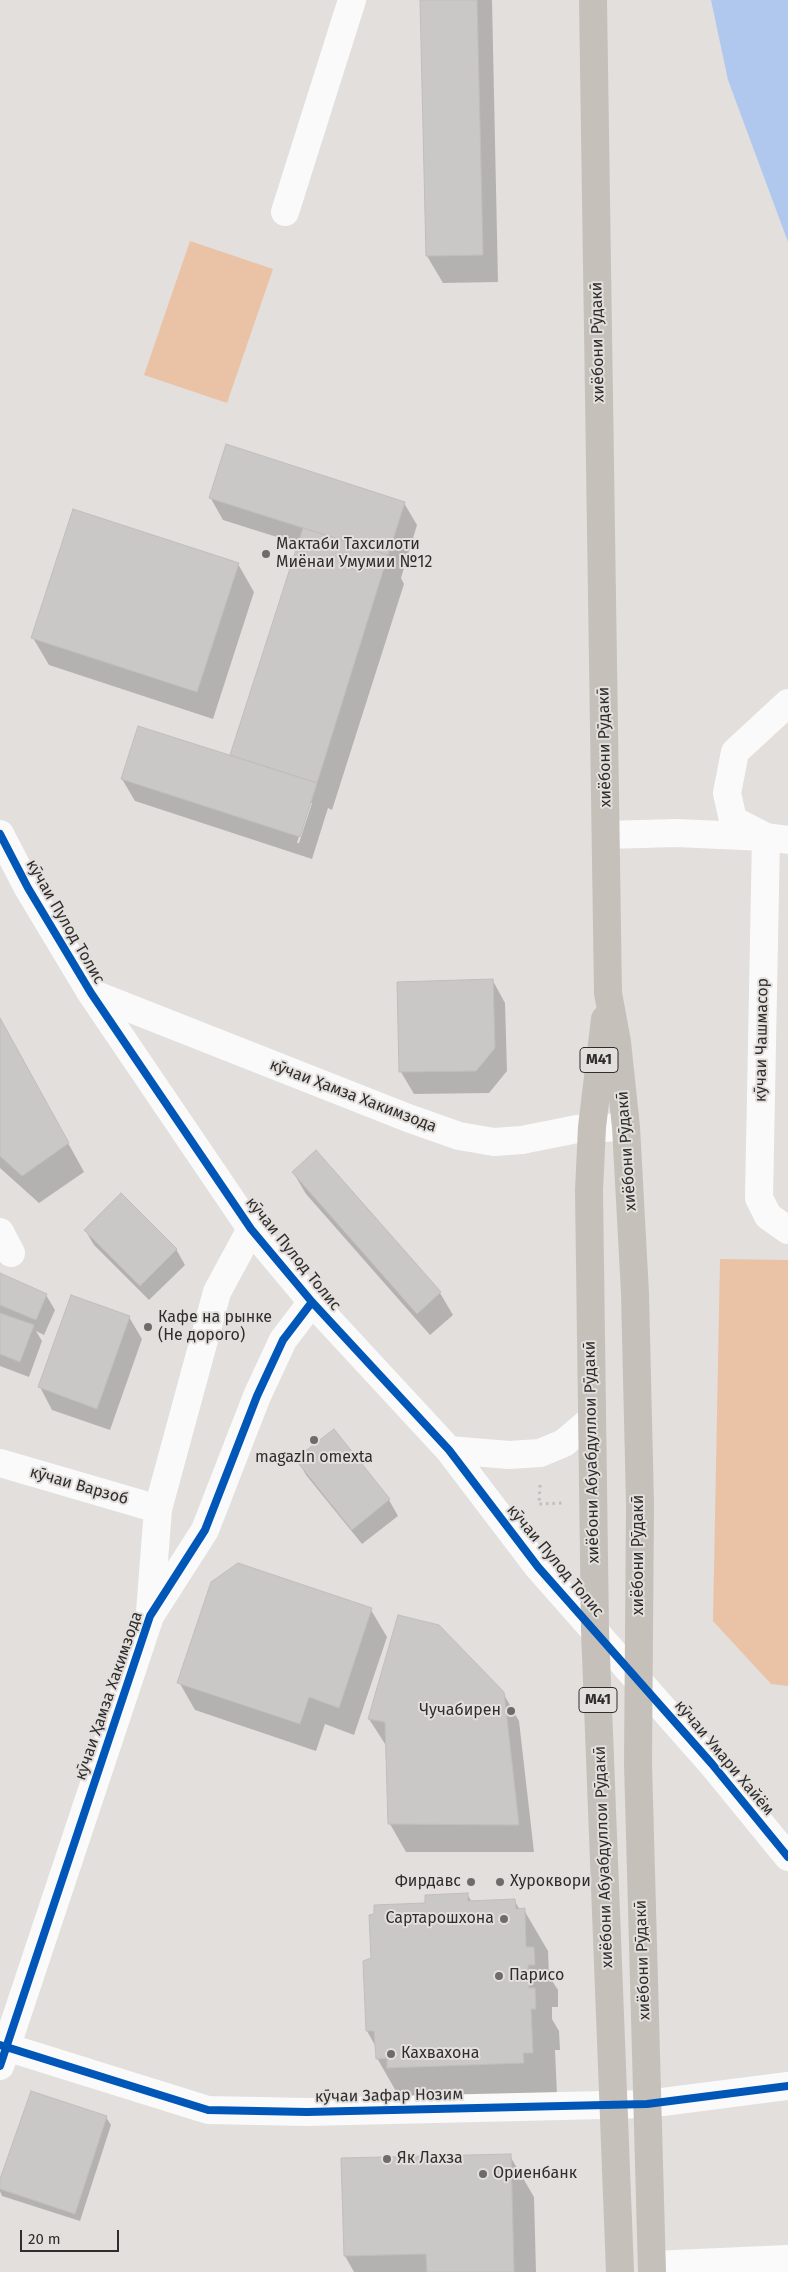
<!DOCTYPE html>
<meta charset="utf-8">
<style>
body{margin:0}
#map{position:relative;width:788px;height:2272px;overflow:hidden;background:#e2dfdd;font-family:"Fira Sans",sans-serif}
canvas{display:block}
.scale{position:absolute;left:20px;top:2230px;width:99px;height:22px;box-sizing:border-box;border:2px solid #2f2e2d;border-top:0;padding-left:6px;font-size:15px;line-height:18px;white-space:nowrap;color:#2f2e2d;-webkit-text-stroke:4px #e3dfdc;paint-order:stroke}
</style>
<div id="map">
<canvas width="788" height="2272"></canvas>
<div class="scale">20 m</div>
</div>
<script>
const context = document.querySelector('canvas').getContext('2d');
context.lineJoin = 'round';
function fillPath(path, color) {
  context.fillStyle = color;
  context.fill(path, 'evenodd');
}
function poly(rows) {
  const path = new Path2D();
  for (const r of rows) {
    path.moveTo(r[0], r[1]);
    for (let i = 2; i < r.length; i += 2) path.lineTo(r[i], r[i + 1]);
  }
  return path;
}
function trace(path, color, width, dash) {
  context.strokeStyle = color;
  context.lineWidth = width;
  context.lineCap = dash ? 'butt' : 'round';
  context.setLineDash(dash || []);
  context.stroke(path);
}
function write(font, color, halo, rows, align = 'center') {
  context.font = font + ' "Fira Sans",sans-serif';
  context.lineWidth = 4;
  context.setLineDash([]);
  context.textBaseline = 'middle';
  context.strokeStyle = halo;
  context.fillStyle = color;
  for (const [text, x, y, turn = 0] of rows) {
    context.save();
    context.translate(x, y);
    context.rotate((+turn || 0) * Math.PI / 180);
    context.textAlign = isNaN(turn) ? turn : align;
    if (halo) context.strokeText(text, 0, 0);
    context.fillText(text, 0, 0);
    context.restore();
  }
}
const green = poly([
 [190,241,273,269,227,403,144,375],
 [720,1259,788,1260,788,1686,771,1684,713,1621]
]);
const water = poly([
 [711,0,788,0,788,242,728,80]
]);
const shadow = poly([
 [422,0,492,0,498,282,443,283,427,256],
 [210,497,404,503,417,525,401,578,404,584,332,810,328,808,312,859,135,801,122,779,231,757,299,544,223,520],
 [309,803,312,803,299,843,297,843],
 [238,564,254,592,213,719,49,665,33,638],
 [493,981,505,1003,507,1071,489,1093,414,1094,401,1072,398,983],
 [0,1019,84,1172,39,1203,0,1168],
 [316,1152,440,1293,453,1315,430,1335,306,1194,293,1172],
 [85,1230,176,1249,185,1265,149,1300,94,1245],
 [0,1274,46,1295,55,1310,44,1335,36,1331,42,1341,29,1377,0,1366],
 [129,1317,142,1339,110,1430,52,1410,40,1387],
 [333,1431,389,1500,398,1516,362,1544,306,1475,297,1459],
 [371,1610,387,1637,354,1735,325,1724,316,1751,195,1710,179,1682],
 [503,1693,519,1721,534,1852,406,1852,390,1824,387,1747,369,1719],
 [467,1894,472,1902,514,1900,520,1910,524,1910,548,1951,549,1976,558,1990,558,2007,552,2007,552,2019,559,2031,560,2050,555,2050,557,2095,401,2100,377,2058,376,2047,367,2031,364,1962,373,1959,426,1904],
 [106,2117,111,2125,80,2221,2,2196,0,2191,0,2182],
 [510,2156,534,2197,536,2272,354,2272,345,2256]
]);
const building = poly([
 [420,0,477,0,483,255,426,256,420,0],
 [226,444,405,502,388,555,209,498,226,444],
 [73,509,239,563,197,692,31,638,73,509],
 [303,528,388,555,317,783,230,755,303,528],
 [138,726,317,783,300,837,121,779,138,726],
 [493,979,495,1048,476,1071,399,1072,397,982,493,979],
 [0,1018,69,1143,22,1176,0,1156,0,1018],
 [316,1150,441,1292,417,1314,292,1172,316,1150],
 [121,1193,177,1249,140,1286,84,1230,121,1193],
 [0,1273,47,1294,36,1320,0,1305,0,1273],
 [71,1295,130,1316,97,1409,38,1387,71,1295],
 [0,1313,34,1325,20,1362,0,1354,0,1313],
 [334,1429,390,1499,352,1530,295,1459,334,1429],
 [238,1563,372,1608,339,1708,309,1697,300,1724,177,1683,211,1582,238,1563],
 [398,1615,439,1625,504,1692,519,1825,388,1824,385,1722,368,1719,398,1615],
 [468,1893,468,1901,515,1899,516,1909,525,1908,526,1947,534,1947,535,1965,528,1965,529,1988,535,1988,536,2009,531,2009,533,2053,523,2053,524,2063,387,2068,387,2058,376,2059,374,2031,366,2031,363,1961,371,1958,369,1915,374,1914,374,1905,425,1903,425,1895,468,1893],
 [31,2091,107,2116,75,2214,0,2189,0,2179,31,2091],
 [511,2154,514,2272,427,2272,426,2254,344,2256,341,2158,511,2154]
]);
const path = poly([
 [540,1485,539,1504,564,1503]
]);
const minor = poly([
 [285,212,352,0],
 [788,703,735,752,727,793,733,820,766,837,759,1198,768,1216,788,1230],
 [0,834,28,888,91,993,251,1229,312,1302,449,1450,538,1567,712,1764,788,1857],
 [606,835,676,833,766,837,788,840],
 [91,993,408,1118,459,1136,494,1142,522,1140,577,1129,626,1127],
 [0,1232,11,1253],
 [449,1450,509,1455,540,1453,564,1443,592,1419],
 [0,1463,158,1509],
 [150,1612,158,1509,217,1292,251,1229],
 [0,2045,208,2110,307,2112,647,2104,788,2086],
 [0,2066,150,1616,205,1530,257,1396,283,1340,312,1302],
 [652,2265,788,2259]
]);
const highway = poly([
 [593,0,608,993,617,1042,626,1127,635,1293,640,1504,638,1763,652,2272],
 [605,1019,592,1127,589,1191,595,1630,620,2272]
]);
const cycleway = poly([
 [0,834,28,888,91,993,251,1229,312,1302,449,1450,538,1567,712,1764,788,1857],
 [0,2045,208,2110,307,2112,647,2104,788,2086],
 [0,2066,150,1616,205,1530,257,1396,283,1340,312,1302]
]);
const markers = [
 [266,554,5,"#6e6c6b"],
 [148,1327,5,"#6e6c6b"],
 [314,1440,5,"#6e6c6b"],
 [511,1711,5,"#6e6c6b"],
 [471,1882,5,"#6e6c6b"],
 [500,1882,5,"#6e6c6b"],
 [504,1919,5,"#6e6c6b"],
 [499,1976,5,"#6e6c6b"],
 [391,2054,5,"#6e6c6b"],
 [387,2159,5,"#6e6c6b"],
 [483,2174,5,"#6e6c6b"]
];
const shields = [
 [599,1060,38],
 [598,1700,38]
];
const shieldNames = [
 ["M41",599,1060],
 ["M41",598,1700]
];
const streetNames = [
 ["хиёбони Рӯдакӣ",598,342,-91],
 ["хиёбони Рӯдакӣ",605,747,-91],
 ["кӯчаи Пулод Толис",65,922,60],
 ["кӯчаи Чашмасор",762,1040,-89],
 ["кӯчаи Ҳамза Хакимзода",353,1096,21],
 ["хиёбони Рӯдакӣ",627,1151,-94],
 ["кӯчаи Пулод Толис",293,1254,51],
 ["хиёбони Абуабдуллои Рӯдакӣ",592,1452,-91],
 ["кӯчаи Варзоб",79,1486,16],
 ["хиёбони Рӯдакӣ",639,1555,-90],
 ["кӯчаи Пулод Толис",555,1561,50],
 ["кӯчаи Ҳамза Хакимзода",109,1696,-71],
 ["кӯчаи Умари Хайём",724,1758,50],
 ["хиёбони Абуабдуллои Рӯдакӣ",604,1857,-92],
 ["хиёбони Рӯдакӣ",643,1960,-92],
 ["кӯчаи Зафар Нозим",389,2096,-1]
];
const poiNames = [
 ["Мактаби Тахсилоти",276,545],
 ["Миёнаи Умумии №12",276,563],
 ["Кафе на рынке",158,1318],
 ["(Не дорого)",158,1336],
 ["magazIn omexta",314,1458,"center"],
 ["Чучабирен",501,1711,"right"],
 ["Фирдавс",461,1882,"right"],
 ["Хуроквори",510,1882],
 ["Сартарошхона",494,1919,"right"],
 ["Парисо",509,1976],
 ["Кахвахона",401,2054],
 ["Як Лахза",397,2159],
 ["Ориенбанк",493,2174]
];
fillPath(green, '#eac3a7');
fillPath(water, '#b1c8ee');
fillPath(shadow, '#0003');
fillPath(building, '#cac8c6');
trace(building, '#c0bdbc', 1);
trace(path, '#bfbfbf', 3, [2.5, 4]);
trace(minor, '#fbfafa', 28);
trace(highway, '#c6c0bb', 28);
trace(cycleway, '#0057b8', 8);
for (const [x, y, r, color] of markers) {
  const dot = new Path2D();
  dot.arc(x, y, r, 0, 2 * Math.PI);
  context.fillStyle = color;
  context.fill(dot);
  trace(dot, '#e3dfdc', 2);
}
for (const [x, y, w] of shields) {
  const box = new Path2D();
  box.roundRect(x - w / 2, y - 12.5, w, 25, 4);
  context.fillStyle = '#e3dfdc';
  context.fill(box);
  trace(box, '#2f2e2d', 1);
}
write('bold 15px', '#2f2e2d', null, shieldNames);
write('16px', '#2f2e2d', '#e3dfdc', streetNames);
write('16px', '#2f2e2d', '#e3dfdc', poiNames, 'left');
</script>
